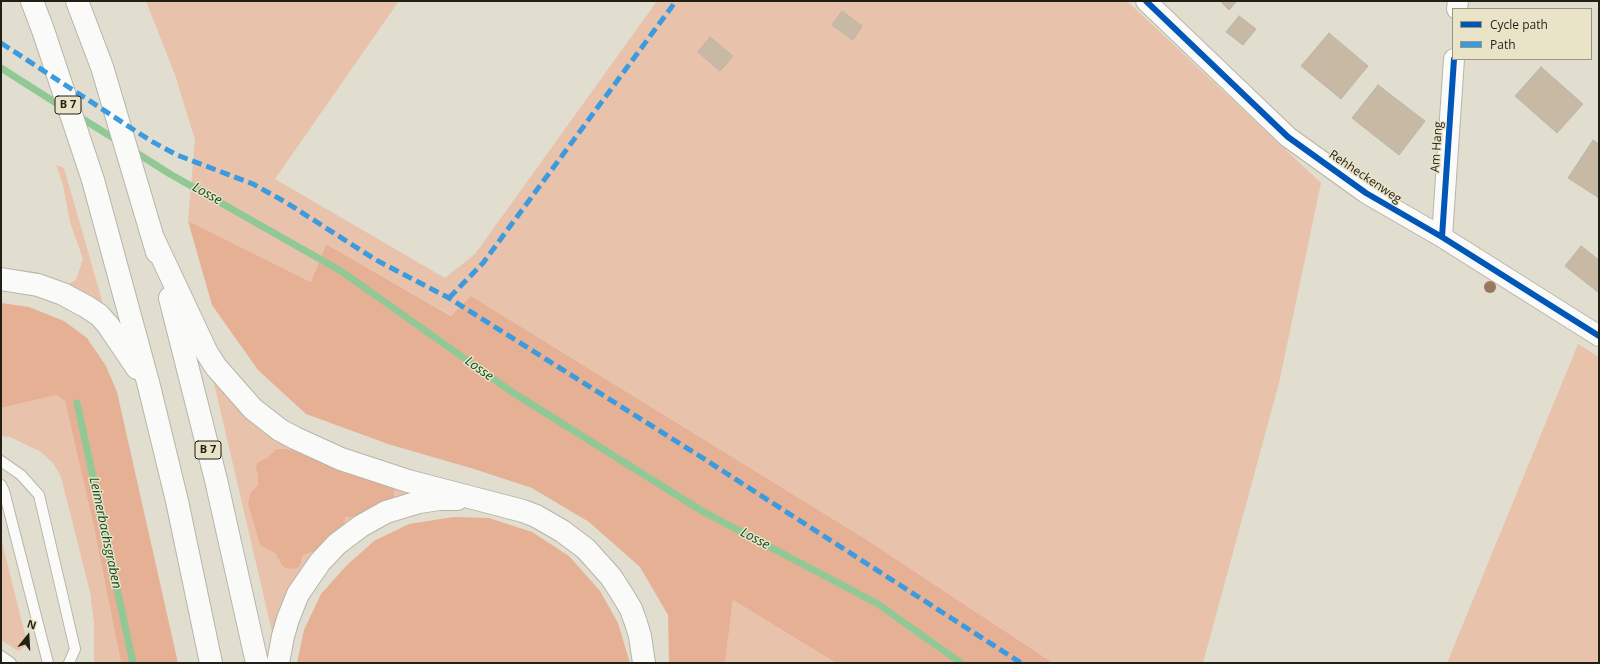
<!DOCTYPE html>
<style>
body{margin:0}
#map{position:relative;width:1600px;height:664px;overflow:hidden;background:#e1ded0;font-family:"Open Sans",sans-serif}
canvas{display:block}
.frame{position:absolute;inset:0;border:2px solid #221f15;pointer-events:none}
.legend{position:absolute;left:1452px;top:8px;width:140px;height:52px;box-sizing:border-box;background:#e9e3c8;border:1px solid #999580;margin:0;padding:5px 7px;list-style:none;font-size:12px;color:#221f15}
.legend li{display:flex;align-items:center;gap:8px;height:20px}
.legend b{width:20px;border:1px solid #999580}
.north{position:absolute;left:8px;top:616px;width:40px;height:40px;-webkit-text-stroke:3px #e9e3c8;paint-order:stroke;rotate:18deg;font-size:11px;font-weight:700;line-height:16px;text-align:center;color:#221f15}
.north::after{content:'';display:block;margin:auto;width:14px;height:18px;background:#221f15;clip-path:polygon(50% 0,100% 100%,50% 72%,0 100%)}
</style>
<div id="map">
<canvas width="1600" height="664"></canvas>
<div class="frame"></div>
<ul class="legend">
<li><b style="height:5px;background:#0057b8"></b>Cycle path</li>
<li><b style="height:5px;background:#3c9bdf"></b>Path</li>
</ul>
<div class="north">N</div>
</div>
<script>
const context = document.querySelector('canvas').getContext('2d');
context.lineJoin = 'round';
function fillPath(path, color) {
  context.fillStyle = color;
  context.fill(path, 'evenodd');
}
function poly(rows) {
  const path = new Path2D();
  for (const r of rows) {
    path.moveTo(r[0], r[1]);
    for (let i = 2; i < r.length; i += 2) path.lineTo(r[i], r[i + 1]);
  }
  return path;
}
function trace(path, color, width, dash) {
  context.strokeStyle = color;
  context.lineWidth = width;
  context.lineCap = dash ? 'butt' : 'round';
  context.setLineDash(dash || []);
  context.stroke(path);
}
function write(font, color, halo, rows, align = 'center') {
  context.font = font + ' "Open Sans",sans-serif';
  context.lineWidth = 3;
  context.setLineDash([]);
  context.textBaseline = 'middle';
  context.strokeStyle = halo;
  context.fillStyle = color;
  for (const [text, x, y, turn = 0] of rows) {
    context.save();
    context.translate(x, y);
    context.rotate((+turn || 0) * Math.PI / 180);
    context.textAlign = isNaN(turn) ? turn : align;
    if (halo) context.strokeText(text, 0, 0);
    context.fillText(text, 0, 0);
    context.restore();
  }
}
const green = poly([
 [146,1,399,1,275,179,445,278,475,254,657,1,1127,1,1321,183,1279,383,1203,663,1053,663,867,540,471,296,452,316,326,244,311,282,188,221,195,140,175,75],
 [56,165,64,168,105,311,1,276,1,268,36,272,63,283,70,283,76,280,83,259,70,222,63,185],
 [1578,344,1599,357,1599,663,1447,663],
 [213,379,247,408,433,489,362,522,273,636],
 [276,449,287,449,303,454,309,455,365,512,360,513,356,517,345,517,319,550,303,555,302,560,281,564,276,554,260,545,248,504,250,493,258,485,258,474,256,469,262,460,267,458],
 [56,395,65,401,93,523,121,663,94,663,94,623,90,592,61,477,53,463,41,452,10,437,1,436,1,408],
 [1,538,26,638,25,647,18,651,1,640],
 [733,600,836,663,725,663]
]);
const forest = poly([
 [188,221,311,282,326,244,451,316,471,296,867,540,1053,663,836,663,733,600,725,663,669,663,668,615,640,567,589,522,532,488,474,469,388,444,306,414,258,370,212,305],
 [1,303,29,307,64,321,87,338,106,366,117,392,178,663,121,663,93,523,65,401,56,395,1,408],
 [276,449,287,449,303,454,309,455,390,485,394,490,394,496,390,500,365,512,360,513,356,517,345,517,344,528,319,550,303,555,300,565,296,569,285,568,281,564,276,554,260,545,248,504,250,493,258,485,258,474,256,469,257,463,262,460,267,458],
 [453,517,489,518,532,532,569,556,600,591,618,623,630,663,297,663,304,630,321,594,347,565,374,541,409,524]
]);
const stream = poly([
 [1,68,64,108],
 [78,116,118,141],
 [132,150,170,174,341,271,512,392,702,511,878,604,961,663],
 [77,403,133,663]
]);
const building = poly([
 [1220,1,1237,1,1229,10,1220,1],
 [842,11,862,26,853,40,832,25,842,11],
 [1239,16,1256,29,1243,45,1226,32,1239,16],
 [1329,33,1368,66,1341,99,1301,66,1329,33],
 [710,37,733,56,720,71,698,52,710,37],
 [1541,67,1583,104,1557,133,1515,96,1541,67],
 [1378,85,1425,121,1399,155,1352,118,1378,85],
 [1593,140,1599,144,1599,198,1568,178,1593,140],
 [1581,246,1599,260,1599,293,1565,266,1581,246]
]);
const lane = poly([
 [1,461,21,475,39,495,75,649,69,663],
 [1,485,4,491,48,663],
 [1,656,11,663]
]);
const street = poly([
 [1146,1,1288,137,1366,193,1442,237,1599,336],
 [1457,9,1458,1],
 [1442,237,1454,59]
]);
const highway = poly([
 [32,1,43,30,93,180,149,386,177,501,211,663],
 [77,1,102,67,157,252],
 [153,238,207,353,216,367,253,409,280,430,295,438,341,459,408,481,523,511,536,516,562,531,586,549,611,577,622,594,631,609,636,623,640,636,644,663],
 [1,279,38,285,63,294,87,307,99,315,108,325,137,368],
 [170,298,216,480,257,663],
 [278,663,283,636,288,619,298,594,320,562,337,544,361,526,386,512,419,502,439,499,457,499]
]);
const quiet = poly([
 [1,43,151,141,177,155,253,184,287,203,376,260,449,298,698,455,1021,663],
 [449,298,483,263,676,1]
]);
const cycleway = poly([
 [1146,1,1288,137,1366,193,1442,237,1599,336],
 [1442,237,1454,59]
]);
const trees = [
 [1490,287]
];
const shields = [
 [68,105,26],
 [208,450,26]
];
const shieldNames = [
 ["B 7",68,105],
 ["B 7",208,450]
];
const streetNames = [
 ["Am Hang",1437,147,-86],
 ["Rehheckenweg",1365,177,34]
];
const waterNames = [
 ["Losse",207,194,29],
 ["Losse",479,369,36],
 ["Leimerbachsgraben",105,533,78],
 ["Losse",755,539,28]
];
fillPath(green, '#e9c2ab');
fillPath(forest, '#e5b094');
trace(stream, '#90c995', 7);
fillPath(building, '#c7b9a3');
trace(building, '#bab6ac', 1);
trace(lane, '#b7b4a9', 12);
trace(street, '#b7b4a9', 22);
trace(highway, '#b7b4a9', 24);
trace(lane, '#fafaf8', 10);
trace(street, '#fafaf8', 20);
trace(highway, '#fafaf8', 22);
trace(quiet, '#3c9bdf', 5, [10, 5]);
trace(cycleway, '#0057b8', 6);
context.fillStyle = '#997760';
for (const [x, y] of trees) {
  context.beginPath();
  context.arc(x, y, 6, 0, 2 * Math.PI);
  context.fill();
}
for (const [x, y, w] of shields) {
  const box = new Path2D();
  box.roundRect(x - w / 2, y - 9, w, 18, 3);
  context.fillStyle = '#e9e3c8';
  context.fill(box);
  trace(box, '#221f15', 1);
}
write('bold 11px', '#221f15', null, shieldNames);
write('12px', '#221f15', '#e9e3c8', streetNames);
write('italic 13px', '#0d4a1e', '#e9e3c8', waterNames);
</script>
